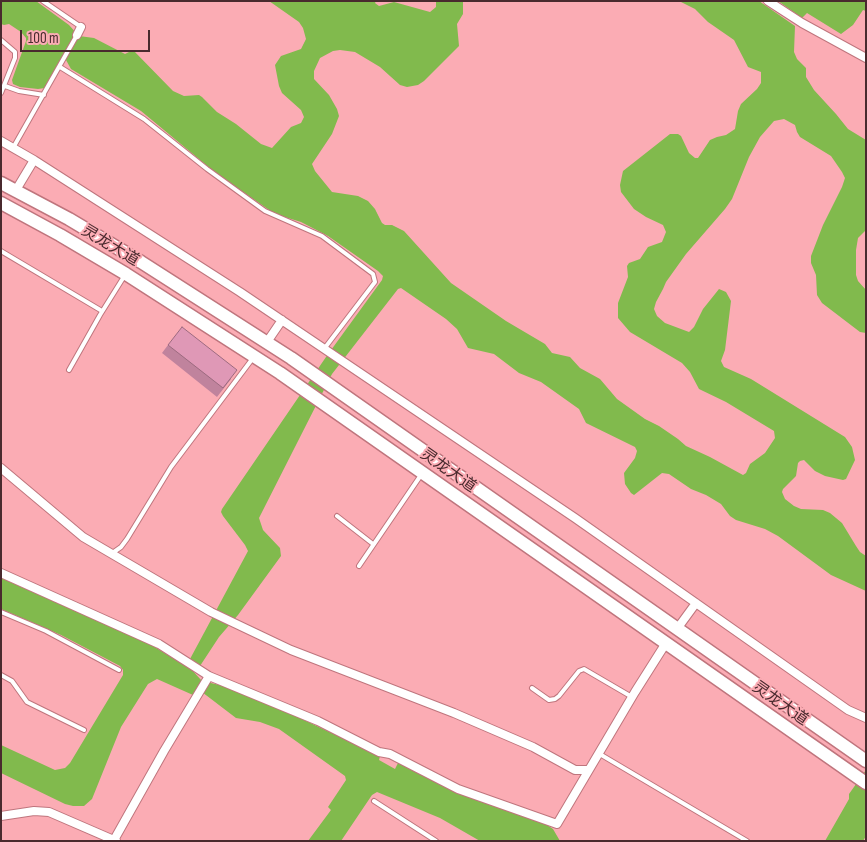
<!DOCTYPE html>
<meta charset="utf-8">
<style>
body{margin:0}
#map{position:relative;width:867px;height:842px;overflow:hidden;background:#fbacb4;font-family:"Sofia Sans Condensed",sans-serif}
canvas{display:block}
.frame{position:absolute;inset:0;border:2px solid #492a2e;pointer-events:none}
.scale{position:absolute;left:20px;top:30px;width:130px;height:22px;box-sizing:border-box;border:2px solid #492a2e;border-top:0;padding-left:6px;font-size:15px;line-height:18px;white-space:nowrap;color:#492a2e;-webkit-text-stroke:4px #fbacb4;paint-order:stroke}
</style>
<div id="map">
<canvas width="867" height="842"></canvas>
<div class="frame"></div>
<div class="scale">100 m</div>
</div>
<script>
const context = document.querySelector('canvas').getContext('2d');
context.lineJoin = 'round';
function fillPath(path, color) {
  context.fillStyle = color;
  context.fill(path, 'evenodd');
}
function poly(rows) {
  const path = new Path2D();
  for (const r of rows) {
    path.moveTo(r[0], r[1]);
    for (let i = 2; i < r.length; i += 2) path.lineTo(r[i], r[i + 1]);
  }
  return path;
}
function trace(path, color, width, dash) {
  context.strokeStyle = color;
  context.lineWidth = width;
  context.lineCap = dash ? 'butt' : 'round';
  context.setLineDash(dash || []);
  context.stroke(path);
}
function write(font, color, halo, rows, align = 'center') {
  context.font = font + ' "Sofia Sans Condensed","Noto Sans SC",sans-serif';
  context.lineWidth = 4;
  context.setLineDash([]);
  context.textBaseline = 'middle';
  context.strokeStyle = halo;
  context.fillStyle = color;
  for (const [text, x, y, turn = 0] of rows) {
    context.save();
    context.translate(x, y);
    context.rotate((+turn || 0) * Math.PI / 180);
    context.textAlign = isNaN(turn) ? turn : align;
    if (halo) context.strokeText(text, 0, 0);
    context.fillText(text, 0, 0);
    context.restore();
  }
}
const water = poly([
 [1,1,36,1,69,25,79,36,94,38,125,54,133,50,173,91,184,96,199,95,202,97,217,112,236,124,261,144,272,148,291,127,301,123,304,117,301,110,282,93,279,86,275,65,281,56,301,49,306,39,303,28,299,22,269,1,376,1,375,3,379,6,394,2,430,12,436,7,436,1,463,1,463,14,457,24,459,46,424,81,418,85,407,87,400,85,380,67,355,52,340,50,333,51,320,58,314,71,314,79,329,95,337,109,339,116,332,134,312,164,315,171,332,192,358,196,368,201,375,209,382,223,385,225,392,225,404,231,451,283,506,321,545,344,552,353,570,357,580,368,600,379,617,399,645,419,659,426,678,439,686,446,710,457,743,475,746,473,750,464,765,453,775,438,774,431,726,402,699,389,690,372,682,363,630,332,618,318,618,303,628,277,627,266,629,263,640,259,648,247,662,242,666,232,663,225,646,217,634,209,621,192,620,185,623,171,670,134,678,134,681,136,689,153,695,158,698,158,710,140,717,137,726,135,735,129,738,111,741,104,757,89,761,83,761,72,748,67,734,40,708,22,695,9,679,1,759,1,795,26,794,52,797,59,806,68,806,77,814,90,836,114,848,129,866,140,866,230,858,238,856,250,856,275,858,281,866,290,866,333,860,332,822,303,817,295,816,275,811,263,811,256,823,225,842,187,845,178,842,172,831,156,800,137,797,132,795,125,784,119,774,121,760,137,749,157,732,199,725,209,686,254,666,282,663,289,656,302,654,309,657,316,665,323,689,332,694,327,703,309,719,289,726,292,731,301,725,350,721,361,724,367,751,379,845,437,852,447,855,460,846,479,843,480,825,476,815,471,804,460,800,461,798,463,796,476,783,489,782,492,785,499,794,506,801,509,823,510,830,513,842,523,856,546,860,552,866,556,866,591,831,575,778,536,765,529,736,520,730,516,721,504,706,495,691,489,669,474,662,473,634,495,631,493,625,484,624,473,635,458,637,451,635,447,586,423,579,409,541,382,519,373,494,354,468,348,457,329,446,319,401,288,398,289,332,374,259,518,263,530,280,548,281,556,238,615,219,637,200,666,190,659,248,551,245,545,223,516,221,512,222,509,326,357,382,280,383,276,378,271,328,236,301,222,275,214,217,174,141,111,71,69,66,60,62,58,45,88,38,89,20,87,13,84,12,80,26,41,26,38,21,32,9,24,4,25,1,24],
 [778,1,866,1,866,11,863,10,853,25,841,34,807,13,802,18],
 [1,578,148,643,191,669,202,681,224,686,283,710,380,756,379,760,395,769,399,761,544,823,553,829,560,841,480,841,440,818,377,792,372,795,341,841,308,841,331,810,328,807,346,780,345,776,279,729,260,722,236,718,198,689,193,695,157,679,148,684,121,727,92,799,84,806,73,806,65,804,1,773,1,745,55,770,65,768,70,763,123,675,123,670,120,666,61,635,1,609],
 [866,770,866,836,863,841,825,841,849,799,849,794]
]);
const lane = poly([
 [43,1,81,27],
 [1,40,15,52,15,58,1,93],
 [60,67,144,119,207,169,265,211,322,236,373,274,375,282,324,349],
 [5,86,19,91,44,95],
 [13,148,77,35],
 [1,251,102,311],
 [69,370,100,315,125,275],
 [337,516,373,544],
 [111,554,121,547,127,539,171,467,253,358],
 [359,566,421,475],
 [1,612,46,631,119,670],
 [1,675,12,681,27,702,84,730],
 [532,688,549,700,555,699,559,696,579,671,584,669,632,697],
 [598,753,747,841],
 [374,801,436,841]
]);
const street = poly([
 [768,1,802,23,866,58],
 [77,35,81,27],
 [1,141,34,160,240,292,575,518,848,710,866,718],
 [16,190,34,160],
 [267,342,282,320],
 [1,468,83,537,211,612,291,650,454,713,533,747,575,770,588,770],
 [1,573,159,644,209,676,318,721,379,752,390,754,458,789,557,824,635,692,666,643],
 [677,629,696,603],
 [1,816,34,811,49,812,116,841],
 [114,840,164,751,209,676]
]);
const primary = poly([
 [1,183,69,219,141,262,291,358,866,761],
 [1,203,60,235,126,274,280,373,866,783]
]);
const wall = poly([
 [168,345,231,379,217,397,162,353]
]);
const building = poly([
 [182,327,237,370,223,388,168,345,182,327]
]);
const streetNames = [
 ["灵龙大道",110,246,31],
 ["灵龙大道",448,471,35],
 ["灵龙大道",780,704,35]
];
fillPath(water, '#81ba4d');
trace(lane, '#bf757d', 6);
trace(street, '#bf757d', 10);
trace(primary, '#bf757d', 15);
trace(lane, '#fff', 4);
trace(street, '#fff', 8);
trace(primary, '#fff', 12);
fillPath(wall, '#c0839d');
fillPath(building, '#df98b6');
trace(building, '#9c6a7f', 1);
write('16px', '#492a2e', '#fbacb4', streetNames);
</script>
